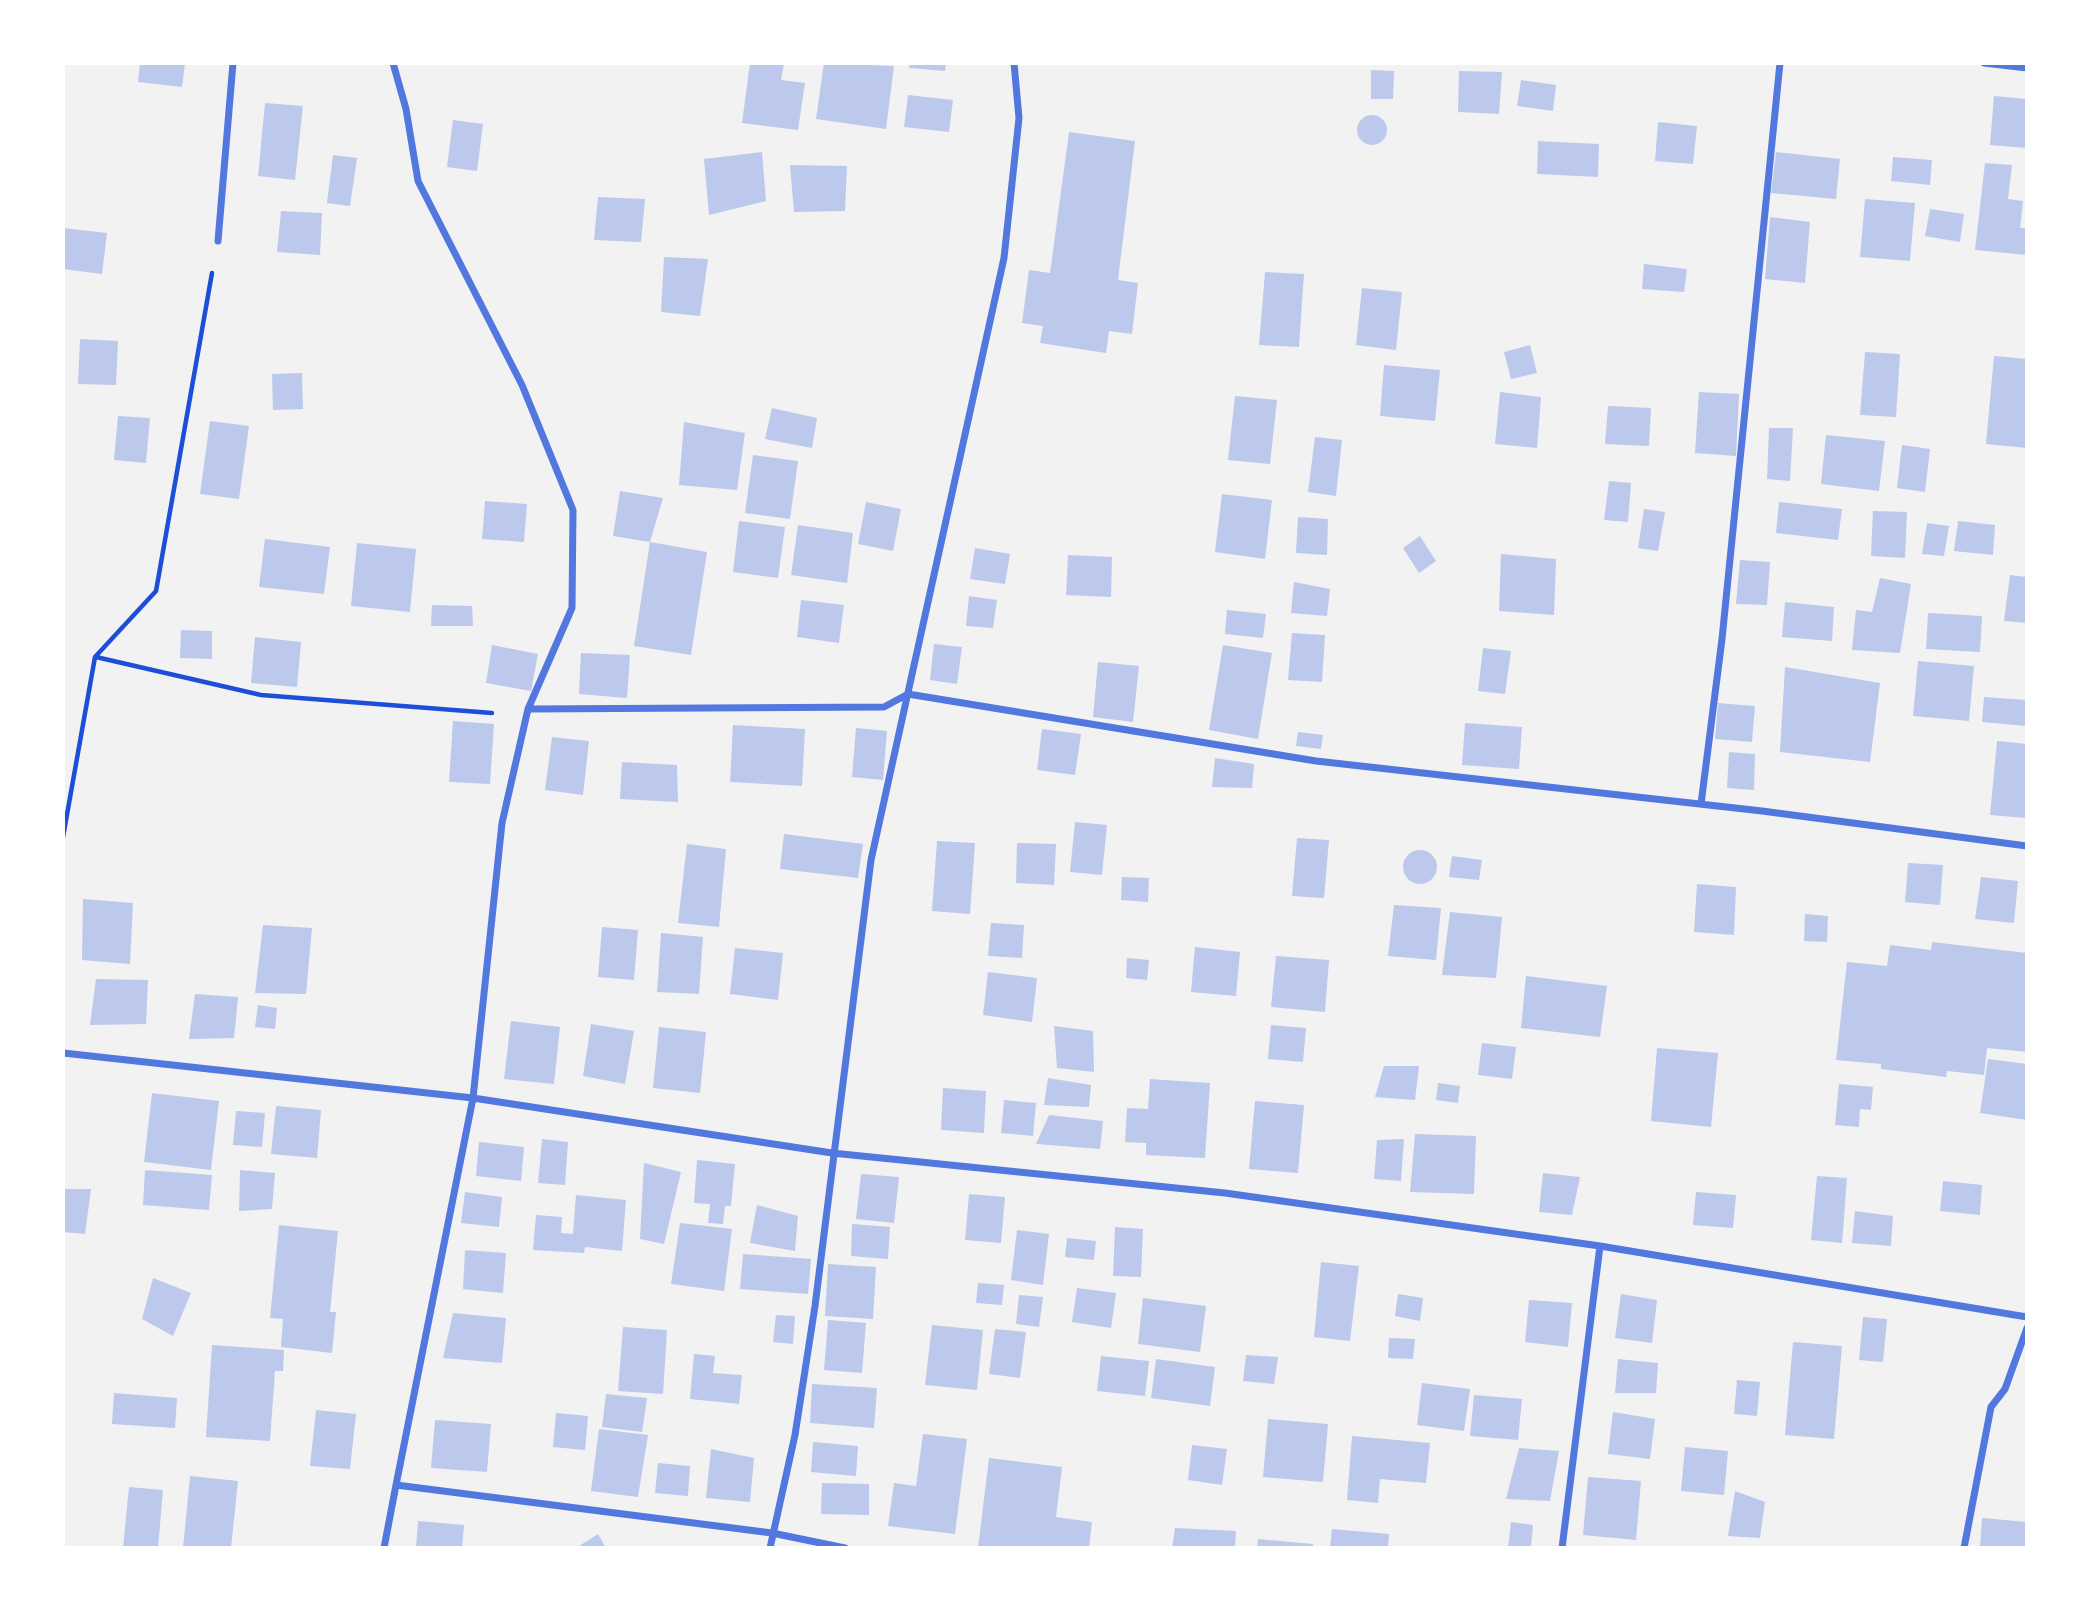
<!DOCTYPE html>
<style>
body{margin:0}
#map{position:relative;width:2090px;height:1611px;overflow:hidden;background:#f2f2f2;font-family:"Open Sans",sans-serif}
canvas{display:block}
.frame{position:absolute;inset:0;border:65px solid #fff;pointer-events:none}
</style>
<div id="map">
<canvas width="2090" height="1611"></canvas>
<div class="frame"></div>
</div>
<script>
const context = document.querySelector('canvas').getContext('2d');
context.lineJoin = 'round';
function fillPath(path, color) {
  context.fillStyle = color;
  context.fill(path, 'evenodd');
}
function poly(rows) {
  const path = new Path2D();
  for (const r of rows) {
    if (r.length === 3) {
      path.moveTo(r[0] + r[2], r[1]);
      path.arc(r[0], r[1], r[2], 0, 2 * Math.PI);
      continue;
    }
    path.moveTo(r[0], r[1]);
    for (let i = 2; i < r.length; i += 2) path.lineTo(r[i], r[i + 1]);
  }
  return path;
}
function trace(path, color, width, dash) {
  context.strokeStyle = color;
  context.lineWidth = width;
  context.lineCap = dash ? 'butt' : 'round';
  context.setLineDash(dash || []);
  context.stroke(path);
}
const building = poly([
 [140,63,185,63,182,87,138,82],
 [750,63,784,63,781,80,805,83,798,130,742,123],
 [824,63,894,66,886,129,816,119],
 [910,63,946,63,945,71,909,68],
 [1371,70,1394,71,1393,99,1371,99],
 [1459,71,1502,72,1499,114,1458,112],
 [1521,80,1556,85,1553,111,1517,106],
 [908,95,953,100,949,132,904,127],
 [1994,96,2027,99,2027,148,1990,145],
 [265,103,303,106,295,180,258,176],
 [1372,130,15],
 [453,120,483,124,477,171,447,167],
 [1658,122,1697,126,1693,164,1655,161],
 [1069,132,1135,141,1118,280,1138,283,1132,334,1109,331,1106,353,1040,343,1043,326,1022,323,1029,270,1050,273],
 [1538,141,1599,144,1598,177,1537,174],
 [762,152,766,201,709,215,704,159],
 [1776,152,1840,159,1836,199,1771,193],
 [333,155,357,158,350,206,327,203],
 [1893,157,1932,160,1930,185,1891,181],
 [1985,163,2012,165,2008,199,2023,201,2020,228,2027,228,2027,255,1975,250],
 [790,165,847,166,845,211,794,212],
 [598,197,645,199,641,242,594,240],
 [1865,199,1915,203,1910,261,1860,257],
 [1930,209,1964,214,1960,242,1925,236],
 [281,211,322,213,320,255,277,252],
 [1770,217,1810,222,1805,283,1765,279],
 [63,228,107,233,102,274,63,269],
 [664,257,708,259,700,316,661,312],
 [1644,264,1687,269,1684,292,1642,289],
 [1265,272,1304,274,1299,347,1259,345],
 [1362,288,1402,292,1396,350,1356,345],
 [80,339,118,341,116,385,78,384],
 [1530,345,1537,373,1511,379,1504,352],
 [1865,352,1900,354,1896,417,1860,415],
 [1994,356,2027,359,2027,448,1986,444],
 [1384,365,1440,370,1435,421,1380,416],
 [302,373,303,409,273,410,272,374],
 [1500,392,1541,397,1537,448,1495,444],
 [1699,392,1739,394,1736,456,1695,453],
 [1235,396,1277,400,1270,464,1228,460],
 [1608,406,1651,408,1649,446,1605,444],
 [772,408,817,418,812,448,765,439],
 [118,416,150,418,146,463,114,460],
 [210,421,249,426,239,499,200,494],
 [684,422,745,433,737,490,679,485],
 [1769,428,1793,428,1790,481,1767,479],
 [1826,435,1885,441,1879,491,1821,484],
 [1315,437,1342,440,1336,496,1308,492],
 [1902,445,1930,449,1925,492,1897,488],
 [753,455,798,461,790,519,745,513],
 [1609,481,1631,483,1628,522,1604,520],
 [620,491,663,498,650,542,613,536],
 [1222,494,1272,500,1265,559,1215,552],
 [485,501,527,504,524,542,482,539],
 [866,502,901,509,893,551,858,544],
 [1779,502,1842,509,1838,540,1776,533],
 [1644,509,1665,512,1658,551,1638,548],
 [1873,511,1907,512,1905,558,1871,556],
 [1298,517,1328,519,1327,555,1296,553],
 [739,521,785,527,778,578,733,572],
 [1958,521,1995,525,1993,555,1954,551],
 [1927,523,1949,526,1944,556,1922,554],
 [798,525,853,533,847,583,791,575],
 [1420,536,1436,561,1419,573,1403,548],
 [265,539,330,547,324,594,259,587],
 [650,542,707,552,691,655,634,646],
 [357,543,416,549,410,612,351,606],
 [975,548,1010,554,1005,584,970,579],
 [1501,554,1556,559,1554,615,1499,611],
 [1068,555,1112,557,1111,597,1066,595],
 [1740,560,1770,562,1767,605,1736,604],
 [2010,575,2027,577,2027,623,2004,621],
 [1880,578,1911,584,1900,653,1852,650,1856,610,1872,612],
 [1294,582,1330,589,1327,616,1291,613],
 [969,596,997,600,993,628,966,626],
 [801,600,844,605,839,643,797,637],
 [1785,602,1834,607,1832,641,1782,637],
 [432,605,472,606,473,626,431,626],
 [1227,610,1266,614,1263,638,1225,634],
 [1928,613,1982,616,1980,652,1926,649],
 [181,630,212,631,212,659,180,658],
 [1292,633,1325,635,1322,682,1288,680],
 [255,637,301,642,297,687,251,683],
 [934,644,962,647,957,684,930,680],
 [492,645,538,654,531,691,486,683],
 [1223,645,1272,653,1258,739,1209,730],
 [1483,648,1511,651,1505,694,1478,691],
 [581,653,630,655,627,698,579,694],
 [1918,661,1974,666,1969,721,1913,716],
 [1098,662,1139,666,1133,722,1093,717],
 [1785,667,1880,683,1870,762,1780,752],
 [1984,697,2027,700,2026,726,1982,722],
 [1718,703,1755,706,1752,742,1715,739],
 [453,721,494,724,490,784,449,782],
 [1465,723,1522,727,1519,769,1462,765],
 [733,725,805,729,802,786,730,782],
 [856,728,887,731,883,780,852,777],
 [1042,729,1081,734,1075,775,1037,770],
 [1298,732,1323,735,1321,749,1296,746],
 [552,737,589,741,583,795,545,790],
 [1997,741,2027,744,2027,818,1990,815],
 [1729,752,1755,754,1754,790,1727,788],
 [1215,758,1254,764,1252,788,1212,787],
 [622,762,677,765,678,802,620,799],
 [1075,822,1107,825,1102,875,1070,872],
 [784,834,863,844,858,878,780,869],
 [1297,838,1329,840,1324,898,1292,896],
 [937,841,975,843,970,914,932,911],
 [1017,843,1056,844,1054,885,1016,883],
 [687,844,726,849,719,927,678,923],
 [1420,867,17],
 [1452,856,1482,860,1479,880,1449,877],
 [1908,863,1943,865,1940,905,1905,902],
 [1122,877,1149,878,1148,902,1121,900],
 [1981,877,2018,881,2014,923,1975,919],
 [1697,884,1736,887,1734,935,1694,932],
 [83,899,133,903,130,964,82,960],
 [1394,905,1441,908,1436,960,1388,956],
 [1450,912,1502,917,1496,978,1442,975],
 [1805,914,1828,916,1827,942,1804,941],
 [991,923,1024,925,1022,958,988,956],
 [263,925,312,928,306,994,255,993],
 [602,927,638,930,634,980,598,977],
 [661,933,703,937,699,994,657,992],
 [1932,942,2027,953,2027,1052,1987,1048,1984,1075,1947,1071,1946,1077,1881,1069,1881,1064,1836,1060,1847,962,1887,966,1890,945,1931,950],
 [1195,947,1240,952,1236,996,1191,992],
 [735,948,783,953,778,1000,730,994],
 [1276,956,1329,960,1325,1012,1271,1007],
 [1127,958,1149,960,1147,980,1126,978],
 [988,972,1037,978,1032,1022,983,1015],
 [1526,976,1607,986,1600,1037,1521,1028],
 [96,979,148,980,146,1024,90,1025],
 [195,994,238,997,234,1038,189,1039],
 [258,1005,277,1008,275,1029,255,1027],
 [511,1021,560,1027,554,1084,504,1079],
 [591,1024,634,1031,625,1084,583,1076],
 [1271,1025,1306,1028,1303,1062,1268,1059],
 [1054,1026,1093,1031,1094,1072,1057,1068],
 [659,1027,706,1032,700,1093,653,1088],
 [1482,1043,1516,1047,1512,1079,1478,1075],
 [1657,1048,1718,1053,1711,1127,1651,1121],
 [1988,1059,2027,1064,2027,1120,1980,1113],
 [1384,1066,1419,1066,1415,1100,1375,1097],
 [1048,1078,1091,1085,1089,1107,1044,1105],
 [1150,1079,1210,1083,1205,1158,1146,1155,1146,1143,1125,1142,1127,1108,1148,1109],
 [1438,1083,1460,1086,1458,1103,1436,1100],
 [1839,1084,1873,1087,1871,1110,1860,1109,1859,1127,1835,1125],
 [943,1088,986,1091,984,1133,941,1130],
 [152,1093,219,1101,211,1170,144,1162],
 [1004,1100,1036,1103,1033,1136,1001,1133],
 [1255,1101,1304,1105,1298,1173,1249,1169],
 [276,1106,321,1110,317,1158,271,1154],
 [236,1111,265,1113,262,1147,233,1145],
 [1049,1115,1103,1121,1100,1149,1036,1144],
 [1415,1134,1476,1136,1474,1194,1410,1192],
 [542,1139,568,1142,565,1185,538,1183],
 [1404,1139,1401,1181,1374,1179,1377,1140],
 [479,1142,524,1147,521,1181,476,1176],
 [697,1160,735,1164,731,1206,725,1206,723,1224,708,1223,710,1204,694,1203],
 [644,1163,681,1172,664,1244,640,1239],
 [145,1170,212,1175,209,1210,143,1205],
 [240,1170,275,1173,272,1209,239,1211],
 [1543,1173,1580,1177,1572,1215,1539,1212],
 [861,1174,899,1177,894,1223,856,1219],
 [1817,1176,1847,1178,1842,1243,1811,1240],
 [1943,1181,1982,1185,1980,1215,1940,1211],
 [63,1189,91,1189,85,1234,63,1232],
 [465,1192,502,1197,499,1227,461,1223],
 [1696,1192,1736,1195,1733,1228,1693,1225],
 [969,1194,1005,1197,1001,1243,965,1240],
 [576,1195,626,1200,622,1251,585,1247,584,1253,533,1250,536,1215,562,1217,561,1233,573,1234],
 [757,1205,798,1216,795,1251,750,1243],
 [1855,1211,1893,1216,1891,1246,1852,1243],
 [680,1223,732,1229,724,1291,671,1284],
 [852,1224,890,1227,888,1259,851,1256],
 [279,1225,338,1231,330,1312,336,1312,332,1353,281,1347,283,1319,270,1318],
 [1115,1227,1143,1229,1141,1277,1113,1276],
 [1017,1230,1049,1234,1043,1285,1011,1280],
 [1067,1238,1096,1241,1094,1260,1065,1257],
 [465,1250,506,1253,503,1293,463,1289],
 [743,1254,811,1259,808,1294,740,1289],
 [1321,1262,1359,1266,1350,1341,1314,1337],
 [828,1264,876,1267,873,1319,825,1316],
 [153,1278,191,1293,173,1336,142,1319],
 [978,1283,1004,1285,1002,1305,976,1303],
 [1077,1288,1116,1293,1111,1328,1072,1322],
 [1398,1294,1423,1298,1420,1321,1395,1316],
 [1621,1294,1657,1300,1652,1343,1615,1338],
 [1019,1295,1043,1297,1039,1327,1016,1324],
 [1143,1298,1206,1306,1200,1352,1138,1344],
 [1529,1300,1572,1303,1568,1347,1525,1342],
 [453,1313,506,1318,502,1363,443,1358],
 [776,1315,795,1316,793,1344,773,1342],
 [1863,1317,1887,1319,1883,1362,1859,1360],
 [828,1320,866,1323,862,1373,824,1370],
 [932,1325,983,1330,977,1390,925,1385],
 [623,1327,667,1330,663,1394,618,1391],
 [995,1329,1026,1332,1020,1378,989,1374],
 [1389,1338,1415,1339,1413,1359,1388,1358],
 [1793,1342,1842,1346,1834,1439,1785,1435],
 [212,1345,284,1350,283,1371,275,1371,270,1441,206,1437],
 [694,1354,715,1356,713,1373,742,1375,739,1404,690,1399],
 [1246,1355,1278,1357,1274,1384,1243,1381],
 [1101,1356,1149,1361,1145,1396,1097,1391],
 [1156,1359,1215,1367,1210,1406,1151,1398],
 [1618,1359,1658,1363,1656,1393,1615,1393],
 [1737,1380,1760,1382,1757,1416,1734,1414],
 [1422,1383,1470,1389,1464,1431,1417,1425],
 [812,1384,877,1388,874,1428,810,1423],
 [114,1393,177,1398,175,1428,112,1424],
 [606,1394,647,1398,642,1432,602,1427],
 [1474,1395,1522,1399,1518,1440,1470,1436],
 [316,1410,356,1414,350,1469,310,1466],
 [1613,1412,1655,1419,1650,1459,1608,1454],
 [556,1413,588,1416,585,1450,553,1447],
 [1268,1419,1328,1424,1323,1482,1263,1477],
 [435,1420,491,1424,487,1472,431,1468],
 [599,1429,648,1435,638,1497,591,1491],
 [923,1434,967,1439,955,1534,888,1526,894,1483,916,1486],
 [1352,1436,1430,1443,1426,1483,1380,1479,1378,1503,1347,1500],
 [813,1442,858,1446,856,1476,811,1472],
 [1192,1445,1227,1449,1222,1485,1188,1480],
 [1685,1447,1728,1451,1724,1495,1681,1491],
 [1519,1448,1559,1451,1550,1501,1506,1499],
 [711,1449,754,1458,750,1502,706,1498],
 [989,1458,1062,1467,1056,1517,1092,1522,1089,1548,978,1548],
 [658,1463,690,1466,688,1496,655,1493],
 [190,1476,238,1481,231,1548,183,1548],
 [1588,1477,1641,1481,1636,1540,1583,1535],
 [822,1483,869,1484,869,1515,821,1514],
 [129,1487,163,1490,158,1548,123,1548],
 [1735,1491,1765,1502,1760,1538,1728,1536],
 [1982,1518,2027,1522,2027,1548,1980,1548],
 [418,1521,464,1525,462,1548,416,1548],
 [1511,1522,1533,1525,1531,1548,1508,1548],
 [1175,1528,1236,1531,1235,1548,1172,1548],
 [1332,1529,1389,1534,1388,1548,1330,1548],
 [598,1534,606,1548,576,1548],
 [1258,1539,1313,1544,1313,1548,1257,1548]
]);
const path = poly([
 [96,657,261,695,492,713],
 [63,837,95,657,156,591,212,273]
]);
const minor = poly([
 [393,63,406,109,418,181,522,385,573,510,572,608,528,709,502,823,473,1098,396,1485,772,1533,845,1548],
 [1984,63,2027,68],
 [218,241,233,63],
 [528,709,884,707,908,694,1316,761,1762,811,2027,846],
 [1701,804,1722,639,1780,63],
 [63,1053,473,1098,832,1153,1225,1193,1600,1246,2027,1317],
 [384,1548,396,1485],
 [770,1548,795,1435,815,1306,871,860,1004,258,1019,118,1014,63],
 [1562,1548,1600,1246],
 [1964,1548,1991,1407,2005,1389,2027,1328]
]);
fillPath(building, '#bdc9ec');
trace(path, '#1d4ed8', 4.5);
trace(minor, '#5277de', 7);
</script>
